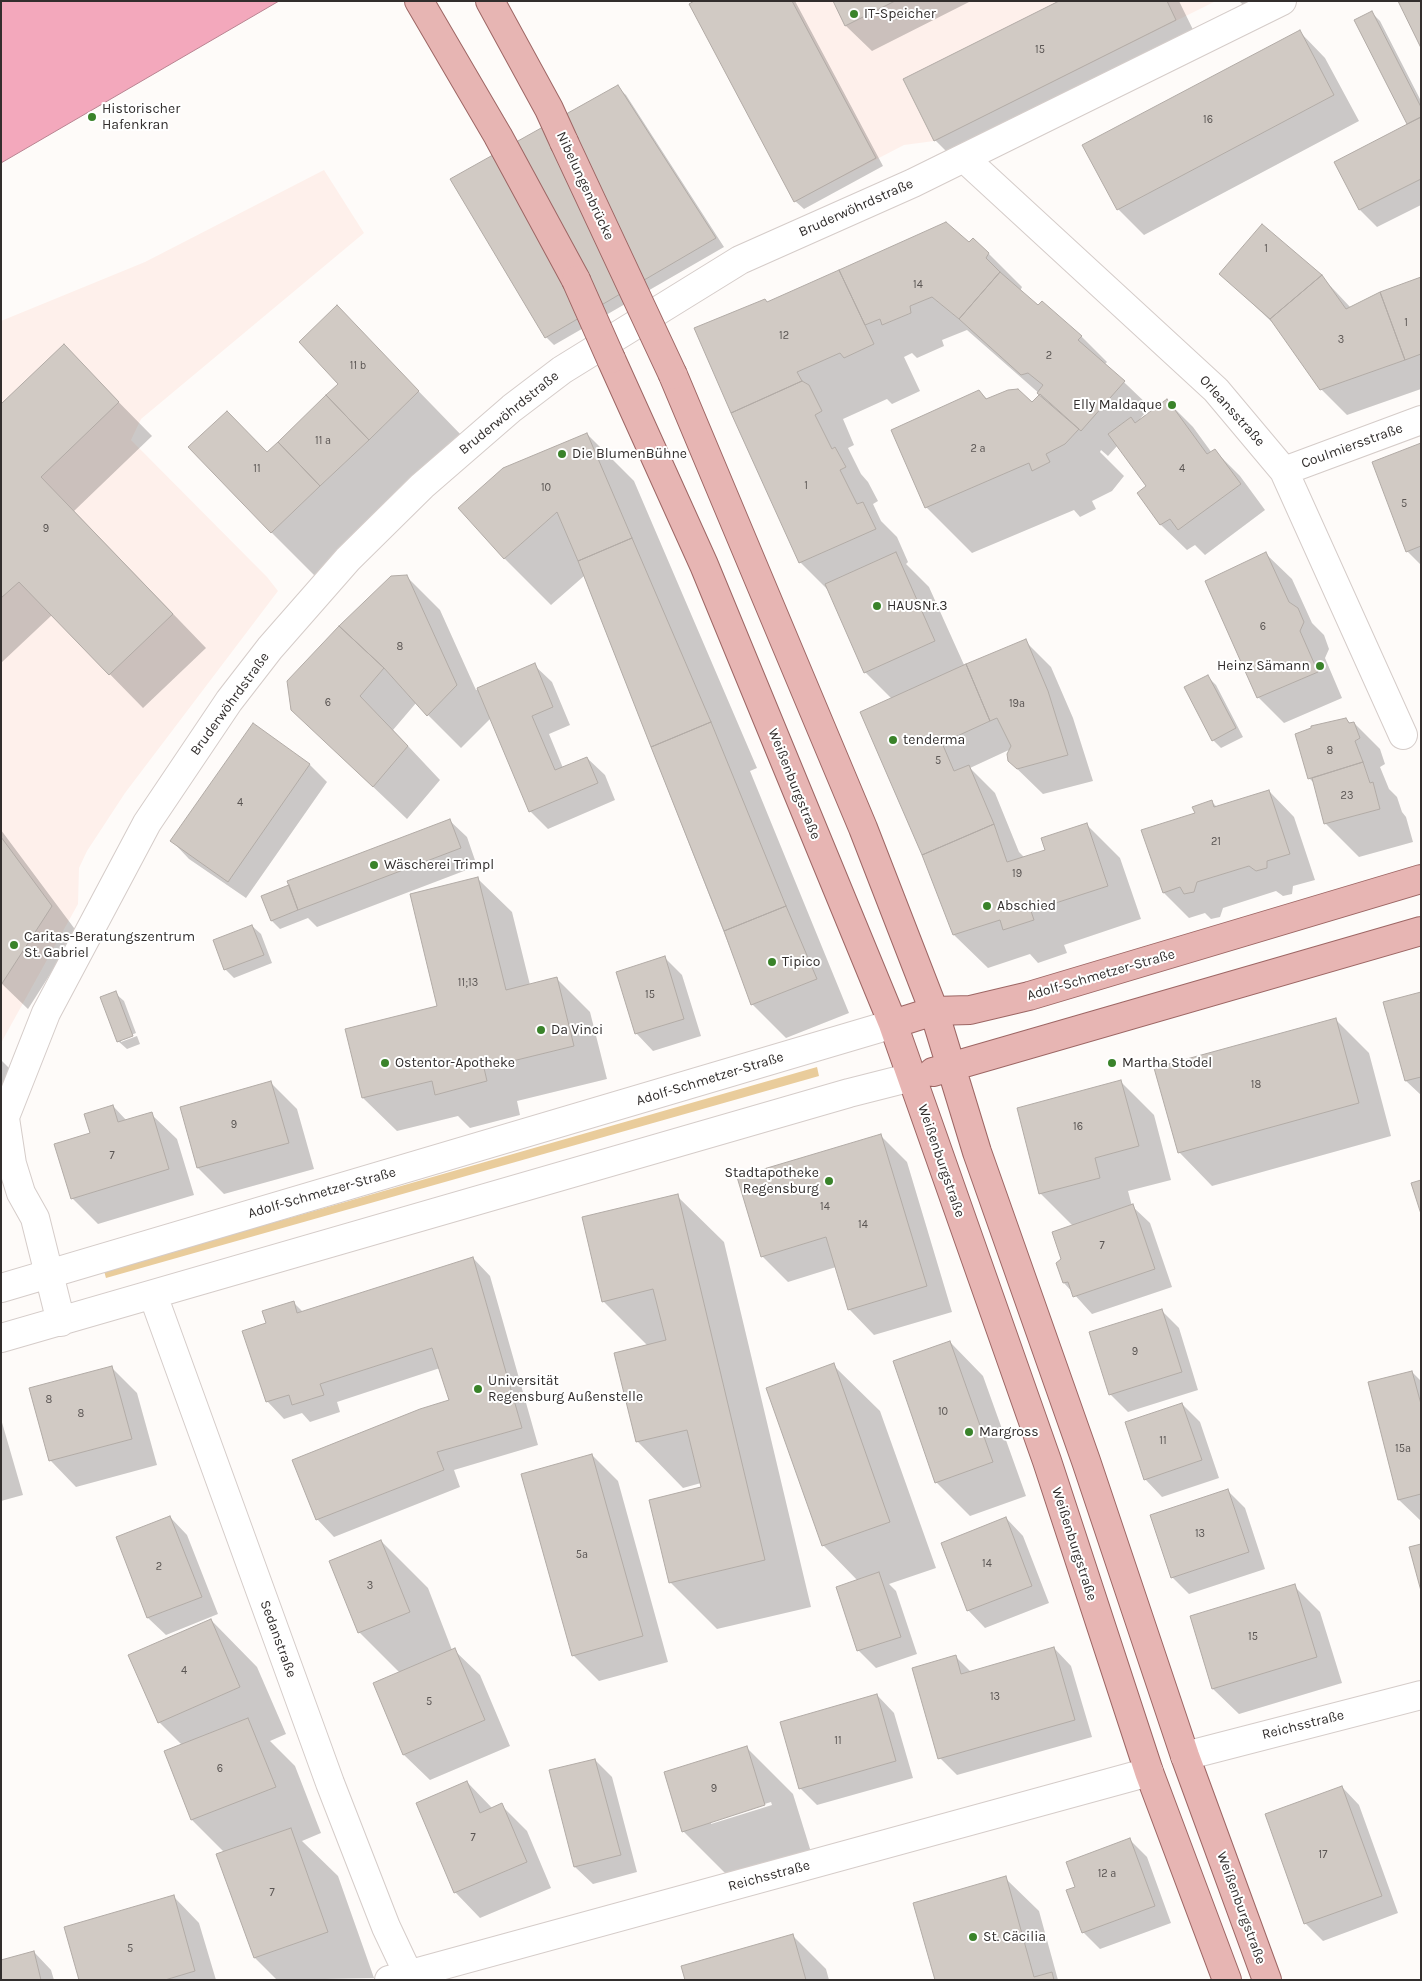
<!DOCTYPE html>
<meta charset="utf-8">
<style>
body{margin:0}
#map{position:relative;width:1422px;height:1981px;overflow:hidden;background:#fefbf9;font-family:Karla,sans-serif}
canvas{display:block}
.frame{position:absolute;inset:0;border:2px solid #322e2d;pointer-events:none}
</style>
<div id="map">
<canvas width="1422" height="1981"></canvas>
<div class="frame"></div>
</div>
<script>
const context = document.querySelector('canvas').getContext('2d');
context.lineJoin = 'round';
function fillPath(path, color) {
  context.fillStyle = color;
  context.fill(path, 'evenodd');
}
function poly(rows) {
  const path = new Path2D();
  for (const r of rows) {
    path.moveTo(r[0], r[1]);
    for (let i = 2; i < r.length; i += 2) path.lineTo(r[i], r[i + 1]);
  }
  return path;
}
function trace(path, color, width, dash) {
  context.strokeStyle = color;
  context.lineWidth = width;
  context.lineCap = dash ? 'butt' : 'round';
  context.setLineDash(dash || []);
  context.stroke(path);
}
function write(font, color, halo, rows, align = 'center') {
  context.font = font + ' Karla,sans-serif';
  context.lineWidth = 4;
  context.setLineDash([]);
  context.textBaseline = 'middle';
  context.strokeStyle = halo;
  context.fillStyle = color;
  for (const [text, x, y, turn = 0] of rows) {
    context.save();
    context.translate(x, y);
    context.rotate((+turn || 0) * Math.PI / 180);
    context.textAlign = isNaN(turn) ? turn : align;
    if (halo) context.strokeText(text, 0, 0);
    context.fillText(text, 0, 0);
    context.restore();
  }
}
const built = poly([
 [694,1,1216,1,934,141,904,145,794,202,689,4],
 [324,170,364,233,141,419,131,440,267,577,278,591,125,793,87,851,79,868,78,904,1,1043,1,321,145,262]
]);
const green = poly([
 [817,1067,819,1076,106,1278,104,1271]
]);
const water = poly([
 [1,1,279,1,1,163,1,1]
]);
const shadow = poly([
 [697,1,795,1,883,166,804,209,795,201],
 [834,1,971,1,872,51,846,26],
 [1062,1,1179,1,1201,46,961,166,935,140],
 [1239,1,1295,1,1258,19],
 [1372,13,1380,21,1421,101,1421,205,1377,227,1360,210,1409,124],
 [1300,32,1325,58,1359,121,1144,235,1118,209],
 [617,87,626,95,724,247,554,345,546,337],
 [974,239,1022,287,1020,291,1038,306,1042,302,1082,337,1107,362,1105,364,1150,407,1139,420,1167,401,1193,427,1212,453,1215,451,1240,476,1265,510,1205,555,1195,545,1187,550,1161,525,1139,493,1148,487,1118,445,1108,456,1101,450,1100,452,1124,476,1112,491,1092,501,1096,509,1080,517,1074,510,972,553,926,507,979,391,988,400,1032,404,1041,395,967,330,942,340,944,346,917,358,912,353,904,357,920,391,892,404,887,399,843,419,854,445,848,448,861,474,868,482,878,501,873,504,881,521,897,537,908,562,906,564,929,587,965,667,1025,641,1051,667,1073,718,1093,781,1043,794,1009,761,1011,749,970,768,995,793,1019,852,1025,858,1046,851,1087,825,1120,858,1141,919,1064,945,1067,953,1038,963,1030,954,988,968,954,935,924,855,892,699,865,672,829,591,800,562,767,303,969,244],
 [1221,274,1321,276,1351,308,1421,279,1421,389,1347,415,1321,389,1276,326],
 [337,307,465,439,318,579,271,532,268,453,340,384],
 [97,380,152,436,74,511,206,648,143,708,52,615,1,663,1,406],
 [587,434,634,481,757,768,750,771,849,1013,786,1038,752,1004,584,576,551,605,505,559,460,508],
 [1421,445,1421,565,1407,551],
 [1266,554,1292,579,1312,623,1324,635,1329,649,1325,658,1342,698,1284,723,1258,697],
 [406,576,440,610,476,690,534,665,552,682,570,725,549,734,563,768,587,758,605,775,615,800,548,829,530,811,491,718,461,748,416,703,393,730,440,780,407,819,292,710],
 [1207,676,1216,685,1243,737,1221,748,1213,740],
 [1346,719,1351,724,1354,723,1380,749,1385,764,1380,767,1389,789,1397,797,1402,812,1406,817,1413,842,1359,857,1325,823,1314,783,1309,778,1312,729],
 [253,725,310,765,327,782,246,898,189,859,172,841],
 [1269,791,1294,817,1315,880,1293,886,1292,894,1283,896,1276,891,1223,908,1220,917,1211,919,1205,913,1189,918,1164,893,1196,814,1211,801,1218,808],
 [449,820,467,837,477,866,317,927,308,918,280,929,272,921,263,897],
 [1,830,77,932,28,1009,1,983],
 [478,879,512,912,530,985,556,978,590,1012,607,1079,517,1101,520,1115,470,1128,458,1116,397,1131,363,1098,439,1007],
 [252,926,261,934,272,963,234,978,225,969],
 [665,958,682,975,701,1036,653,1051,636,1033],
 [115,993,124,1001,136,1033,121,1039,121,1042,137,1036,140,1044,127,1049,118,1041],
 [1421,993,1421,1095,1406,1081,1385,1003],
 [1335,1019,1369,1053,1391,1136,1212,1186,1179,1152],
 [1,1060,30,1089,1,1152],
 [1121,1082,1154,1115,1171,1180,1128,1191,1132,1206,1150,1223,1172,1287,1092,1314,1064,1283,1062,1260,1073,1226,1040,1193],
 [271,1083,297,1109,314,1169,224,1194,198,1168,182,1108],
 [113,1106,127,1121,151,1114,177,1139,194,1195,98,1224,72,1198,91,1134],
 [881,1136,907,1162,952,1312,874,1335,849,1309,836,1267,788,1282,762,1256],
 [677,1196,724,1242,811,1607,717,1629,671,1583,651,1501,702,1488,701,1483,683,1488,637,1441,648,1346,603,1301],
 [473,1258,490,1276,538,1445,454,1470,460,1487,334,1537,317,1519,451,1401,440,1368,337,1402,340,1412,310,1422,302,1413,284,1419,267,1401,267,1324,293,1302,303,1312],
 [1161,1310,1179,1328,1198,1390,1128,1412,1110,1394],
 [950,1342,983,1376,1026,1496,970,1516,936,1482],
 [833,1365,880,1411,936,1568,889,1584,896,1591,917,1654,876,1668,858,1650,858,1581,823,1545],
 [111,1367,137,1393,157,1465,76,1487,51,1461,31,1389],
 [1412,1372,1421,1381,1421,1521,1399,1500,1369,1383],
 [1182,1404,1200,1422,1219,1478,1162,1497,1145,1479],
 [1,1419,23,1495,1,1501],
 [592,1455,618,1481,668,1662,599,1681,573,1655],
 [1228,1491,1245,1508,1265,1569,1189,1594,1172,1577],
 [170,1517,187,1535,218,1614,166,1635,148,1618],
 [1006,1518,1023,1536,1049,1603,985,1628,968,1610],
 [381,1541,428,1588,452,1650,454,1650,480,1675,510,1746,430,1780,404,1755,374,1684,400,1673,359,1632],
 [1294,1586,1320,1612,1342,1683,1239,1714,1213,1689],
 [211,1620,257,1667,286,1734,270,1741,295,1766,321,1833,302,1841,338,1876,374,1978,277,1980,255,1958,218,1855,225,1853,192,1820,182,1745,159,1722],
 [1054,1648,1071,1666,1092,1737,957,1775,940,1758,956,1657,971,1672],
 [877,1695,894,1713,913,1778,817,1805,800,1788],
 [746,1747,793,1794,811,1852,730,1878,683,1831],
 [771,1802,772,1805,711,1824,711,1821],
 [595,1760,612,1777,637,1872,593,1884,575,1867,551,1771],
 [467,1782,493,1809,501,1805,527,1831,551,1888,480,1918,455,1892],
 [1342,1787,1359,1805,1398,1913,1323,1941,1305,1923],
 [1130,1840,1147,1857,1171,1923,1100,1949,1083,1932,1077,1887],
 [1005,1878,1039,1911,1058,1980,936,1980],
 [174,1897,199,1923,216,1980,80,1980],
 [793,1936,826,1969,829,1980,686,1980],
 [34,1952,51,1970,54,1980,1,1980]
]);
const building = poly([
 [694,1,792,1,876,158,794,202,689,4,694,1],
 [833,1,895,1,845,26,833,1],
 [1059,1,1167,1,1176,20,934,141,903,79,1059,1],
 [1398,1,1421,1,1421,48,1398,1],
 [1372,11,1421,107,1421,117,1407,124,1354,20,1372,11],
 [1300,30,1334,95,1117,210,1082,145,1300,30],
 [618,85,716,238,545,338,450,179,618,85],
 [1421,117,1421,179,1359,210,1334,162,1421,117],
 [946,222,969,242,973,238,989,253,986,258,1000,272,959,319,932,297,910,306,911,313,882,325,880,319,865,325,839,270,946,222],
 [1262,224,1322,275,1270,319,1219,274,1262,224],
 [839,270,874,344,844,358,840,353,797,372,802,381,731,413,694,328,765,299,767,302,839,270],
 [1000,272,1038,305,1042,301,1082,336,1078,340,1125,381,1081,431,1037,393,1043,385,1028,373,1021,375,959,319,1000,272],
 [1322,275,1346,309,1380,292,1405,360,1320,390,1270,319,1322,275],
 [1421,277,1421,354,1405,360,1380,292,1421,277],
 [337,305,419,391,369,440,326,395,338,384,299,342,337,305],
 [64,344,119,402,41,477,173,614,109,675,19,582,1,598,1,404,64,344],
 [802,381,809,385,822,411,815,415,832,449,835,447,846,467,840,470,857,504,863,502,876,529,799,563,731,413,802,381],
 [1018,389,1032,402,1040,394,1079,429,1065,444,1046,454,1050,462,1032,471,1029,463,925,508,891,430,979,390,986,399,1008,390,1018,389],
 [326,395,369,440,320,486,278,442,326,395],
 [1167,399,1207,454,1215,449,1241,484,1178,530,1170,519,1160,525,1137,493,1146,486,1108,434,1131,417,1135,423,1167,399],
 [227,411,267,452,278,442,320,486,271,533,188,447,227,411],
 [587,433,632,538,578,561,557,512,504,559,458,508,503,468,587,433],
 [1421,443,1421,546,1406,552,1372,462,1421,443],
 [632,538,711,722,651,747,578,561,632,538],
 [896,552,935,641,864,673,825,584,896,552],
 [1266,552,1289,602,1298,608,1304,622,1300,631,1318,672,1257,698,1205,581,1266,552],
 [407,575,457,685,427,716,384,668,339,626,391,576,407,575],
 [339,626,384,668,360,696,408,746,373,787,291,710,287,681,339,626],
 [1026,639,1048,691,1068,755,1017,769,1008,761,1007,754,1011,746,997,718,990,721,966,664,1026,639],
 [535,663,553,707,532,716,555,770,587,757,598,783,529,812,477,688,535,663],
 [966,664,990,721,942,743,954,771,969,765,994,824,922,855,860,712,966,664],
 [1208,675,1236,728,1212,741,1184,687,1208,675],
 [1346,718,1349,723,1354,722,1360,738,1355,741,1363,762,1308,779,1295,734,1311,728,1311,726,1346,718],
 [711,722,786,906,724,931,651,747,711,722],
 [253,723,310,764,228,882,170,841,253,723],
 [1363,762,1370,783,1373,782,1380,809,1324,824,1312,778,1363,762],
 [1269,790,1290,854,1267,861,1267,868,1256,871,1249,866,1197,882,1194,892,1184,894,1180,887,1163,893,1141,830,1195,813,1192,807,1212,800,1214,807,1269,790],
 [450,819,461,848,298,910,287,881,450,819],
 [1087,823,1108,886,1031,911,1034,920,1003,930,1000,920,953,935,922,855,994,824,1007,862,1045,850,1041,838,1087,823],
 [1,837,52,906,1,985,1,837],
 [478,877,506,990,557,977,574,1046,484,1068,487,1081,435,1095,432,1081,362,1098,345,1029,437,1006,410,894,478,877],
 [289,885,298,910,271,921,261,896,289,885],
 [786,906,817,979,751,1005,724,931,786,906],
 [252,925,264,955,224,970,213,940,252,925],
 [665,956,684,1019,635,1034,616,972,665,956],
 [116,991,133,1036,117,1042,100,997,116,991],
 [1421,992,1421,1077,1405,1081,1383,1002,1421,992],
 [1336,1018,1359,1103,1178,1153,1154,1068,1336,1018],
 [1121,1080,1139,1146,1095,1158,1100,1178,1039,1194,1017,1108,1121,1080],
 [271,1081,289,1143,197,1168,180,1107,271,1081],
 [113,1105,118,1122,152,1112,169,1169,71,1199,54,1144,90,1133,84,1114,113,1105],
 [881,1134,927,1286,848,1310,826,1237,761,1257,737,1177,881,1134],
 [1421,1180,1421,1214,1411,1183,1421,1180],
 [678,1194,765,1560,669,1583,649,1500,701,1487,687,1430,636,1442,614,1353,666,1340,653,1289,602,1302,582,1217,678,1194],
 [1133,1204,1155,1269,1073,1297,1068,1282,1063,1283,1056,1263,1061,1259,1052,1232,1133,1204],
 [473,1257,522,1428,437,1452,444,1470,316,1520,292,1460,420,1409,449,1400,432,1348,320,1384,324,1395,292,1405,289,1395,266,1402,242,1331,266,1323,262,1311,294,1301,297,1313,473,1257],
 [1162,1309,1182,1372,1109,1395,1089,1332,1162,1309],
 [950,1341,993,1462,935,1483,893,1361,950,1341],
 [834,1363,890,1522,822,1546,766,1388,834,1363],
 [112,1366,132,1439,49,1461,29,1388,112,1366],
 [1412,1371,1421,1404,1421,1494,1398,1500,1368,1382,1412,1371],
 [1182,1403,1202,1460,1144,1480,1125,1422,1182,1403],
 [592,1454,643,1636,572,1656,521,1474,592,1454],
 [1228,1489,1249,1552,1171,1578,1150,1515,1228,1489],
 [170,1516,202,1597,147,1618,116,1537,170,1516],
 [1006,1517,1032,1586,967,1611,941,1543,1006,1517],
 [381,1540,410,1612,358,1633,329,1561,381,1540],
 [1421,1544,1421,1591,1409,1547,1421,1544],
 [879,1572,901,1637,857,1651,836,1587,879,1572],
 [1295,1584,1317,1657,1212,1689,1190,1616,1295,1584],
 [211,1619,240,1687,158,1723,128,1655,211,1619],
 [1054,1647,1075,1720,938,1759,912,1668,956,1655,961,1674,1054,1647],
 [455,1648,485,1720,403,1755,373,1683,455,1648],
 [877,1694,896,1761,799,1789,780,1722,877,1694],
 [248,1718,276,1787,191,1820,164,1751,248,1718],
 [747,1746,765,1805,682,1832,664,1772,747,1746],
 [595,1759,621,1855,574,1867,549,1770,595,1759],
 [467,1781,480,1813,502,1803,527,1862,454,1893,416,1803,467,1781],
 [1342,1786,1382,1896,1304,1924,1265,1814,1342,1786],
 [291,1828,328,1932,254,1958,216,1854,291,1828],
 [1130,1838,1155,1906,1082,1933,1066,1890,1075,1887,1066,1862,1130,1838],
 [1006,1876,1034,1977,1052,1972,1054,1980,935,1980,913,1903,1006,1876],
 [174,1895,195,1971,165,1980,79,1980,64,1927,174,1895],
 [793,1934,806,1980,685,1980,681,1966,793,1934],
 [34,1951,41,1980,1,1980,1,1960,34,1951]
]);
const minor = poly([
 [964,158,1216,390,1284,471,1403,735],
 [1284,471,1421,420],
 [5,1118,12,1164,21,1193,35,1218,61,1322],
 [1,1127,46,1013,147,823,229,701,270,648,348,559,422,486,512,408,562,370,740,260,913,183,1282,1],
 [1,1288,893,1024],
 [153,1295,330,1783,386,1927,411,1980],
 [1,1338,849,1093,912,1077],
 [1185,1756,1421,1695],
 [389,1980,1149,1772]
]);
const major = poly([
 [419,1,498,136,576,280],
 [490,1,549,109,564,142],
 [611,359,704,565,893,1024,1047,1461,1149,1772,1227,1980],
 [673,375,863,828,934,1011,977,1152,1086,1461,1185,1756,1267,1980],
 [893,1024,934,1011,970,1010,1029,996,1421,879],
 [933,1072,1421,931]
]);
const majorBridge = poly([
 [564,142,673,375],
 [576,280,611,359]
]);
const markers = [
 [854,14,5,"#3a832a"],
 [92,117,5,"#3a832a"],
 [1172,405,5,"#3a832a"],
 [562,454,5,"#3a832a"],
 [877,606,5,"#3a832a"],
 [1320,666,5,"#3a832a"],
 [893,740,5,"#3a832a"],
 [374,865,5,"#3a832a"],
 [987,906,5,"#3a832a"],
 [14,945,5,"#3a832a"],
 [772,962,5,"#3a832a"],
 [541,1030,5,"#3a832a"],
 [385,1063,5,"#3a832a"],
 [1112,1063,5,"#3a832a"],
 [829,1181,5,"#3a832a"],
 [478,1389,5,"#3a832a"],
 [969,1432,5,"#3a832a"],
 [973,1937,5,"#3a832a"]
];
const numberNames = [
 ["15",1040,50],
 ["16",1208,120],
 ["1",1266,249],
 ["14",918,285],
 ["1",1406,323],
 ["12",784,336],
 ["3",1341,340],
 ["2",1049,356],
 ["11 b",358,366],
 ["11 a",323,441],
 ["2 a",978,449],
 ["11",257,469],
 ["4",1182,469],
 ["1",806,486],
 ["10",546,488],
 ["5",1404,504],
 ["9",46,529],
 ["6",1263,627],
 ["8",400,647],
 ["6",328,703],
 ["19a",1017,704],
 ["8",1330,751],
 ["5",938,761],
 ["23",1347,796],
 ["4",240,803],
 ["21",1216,842],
 ["19",1017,874],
 ["11;13",468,983],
 ["15",650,995],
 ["18",1256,1085],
 ["9",234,1125],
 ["16",1078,1127],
 ["7",112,1156],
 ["14",825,1207],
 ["14",863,1225],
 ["7",1102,1246],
 ["9",1135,1352],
 ["8",49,1400],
 ["10",943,1412],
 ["8",81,1414],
 ["11",1163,1441],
 ["15a",1403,1449],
 ["13",1200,1534],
 ["5a",582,1555],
 ["14",987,1564],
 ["2",159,1567],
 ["3",370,1586],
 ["15",1253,1637],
 ["4",184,1671],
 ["13",995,1697],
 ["5",429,1702],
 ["11",838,1741],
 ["6",220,1769],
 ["9",714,1789],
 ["7",473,1838],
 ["17",1323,1855],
 ["12 a",1107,1874],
 ["7",272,1893],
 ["5",130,1949]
];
const poiNames = [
 ["IT-Speicher",864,14],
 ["Historischer",102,109],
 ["Hafenkran",102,125],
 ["Elly Maldaque",1162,405,"right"],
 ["Die BlumenBühne",572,454],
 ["HAUSNr.3",887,606],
 ["Heinz Sämann",1310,666,"right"],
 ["tenderma",903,740],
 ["Wäscherei Trimpl",384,865],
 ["Abschied",997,906],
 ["Caritas-Beratungszentrum",24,937],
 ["St. Gabriel",24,953],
 ["Tipico",782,962],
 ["Da Vinci",551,1030],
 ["Ostentor-Apotheke",395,1063],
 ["Martha Stodel",1122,1063],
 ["Stadtapotheke",819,1173,"right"],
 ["Regensburg",819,1189,"right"],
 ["Universität",488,1381],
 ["Regensburg Außenstelle",488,1397],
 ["Margross",979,1432],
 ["St. Cäcilia",983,1937]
];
const streetNames = [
 ["Nibelungenbrücke",585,186,65],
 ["Bruderwöhrdstraße",856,208,-24],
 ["Orleansstraße",1232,411,48],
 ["Bruderwöhrdstraße",509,413,-39],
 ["Coulmiersstraße",1352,446,-20],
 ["Bruderwöhrdstraße",230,704,-54],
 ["Weißenburgstraße",794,784,68],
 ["Adolf-Schmetzer-Straße",1101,975,-16],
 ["Adolf-Schmetzer-Straße",710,1079,-17],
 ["Weißenburgstraße",941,1161,71],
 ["Adolf-Schmetzer-Straße",322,1193,-16],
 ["Weißenburgstraße",1074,1544,72],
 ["Sedanstraße",278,1639,70],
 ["Reichsstraße",1303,1725,-14],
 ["Reichsstraße",769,1876,-15],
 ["Weißenburgstraße",1241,1908,70]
];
fillPath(built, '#fef0eb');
fillPath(green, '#e9cc9b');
fillPath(water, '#f3a8bc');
trace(water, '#b98391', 1);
fillPath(shadow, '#0003');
fillPath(building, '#d1cac4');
trace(building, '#b2aba6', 1);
trace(minor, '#d5ccc9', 30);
trace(major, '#9d6664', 30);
trace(minor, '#fff', 28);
trace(major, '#e7b5b3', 28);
trace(majorBridge, '#9d6664', 30, []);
trace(majorBridge, '#e7b5b3', 28);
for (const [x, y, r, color] of markers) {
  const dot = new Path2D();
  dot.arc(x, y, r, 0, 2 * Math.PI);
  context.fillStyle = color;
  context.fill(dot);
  trace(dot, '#fff', 2);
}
write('11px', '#5a5553', null, numberNames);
write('14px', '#322e2d', '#fff', poiNames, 'left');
write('14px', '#322e2d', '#fff', streetNames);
</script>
